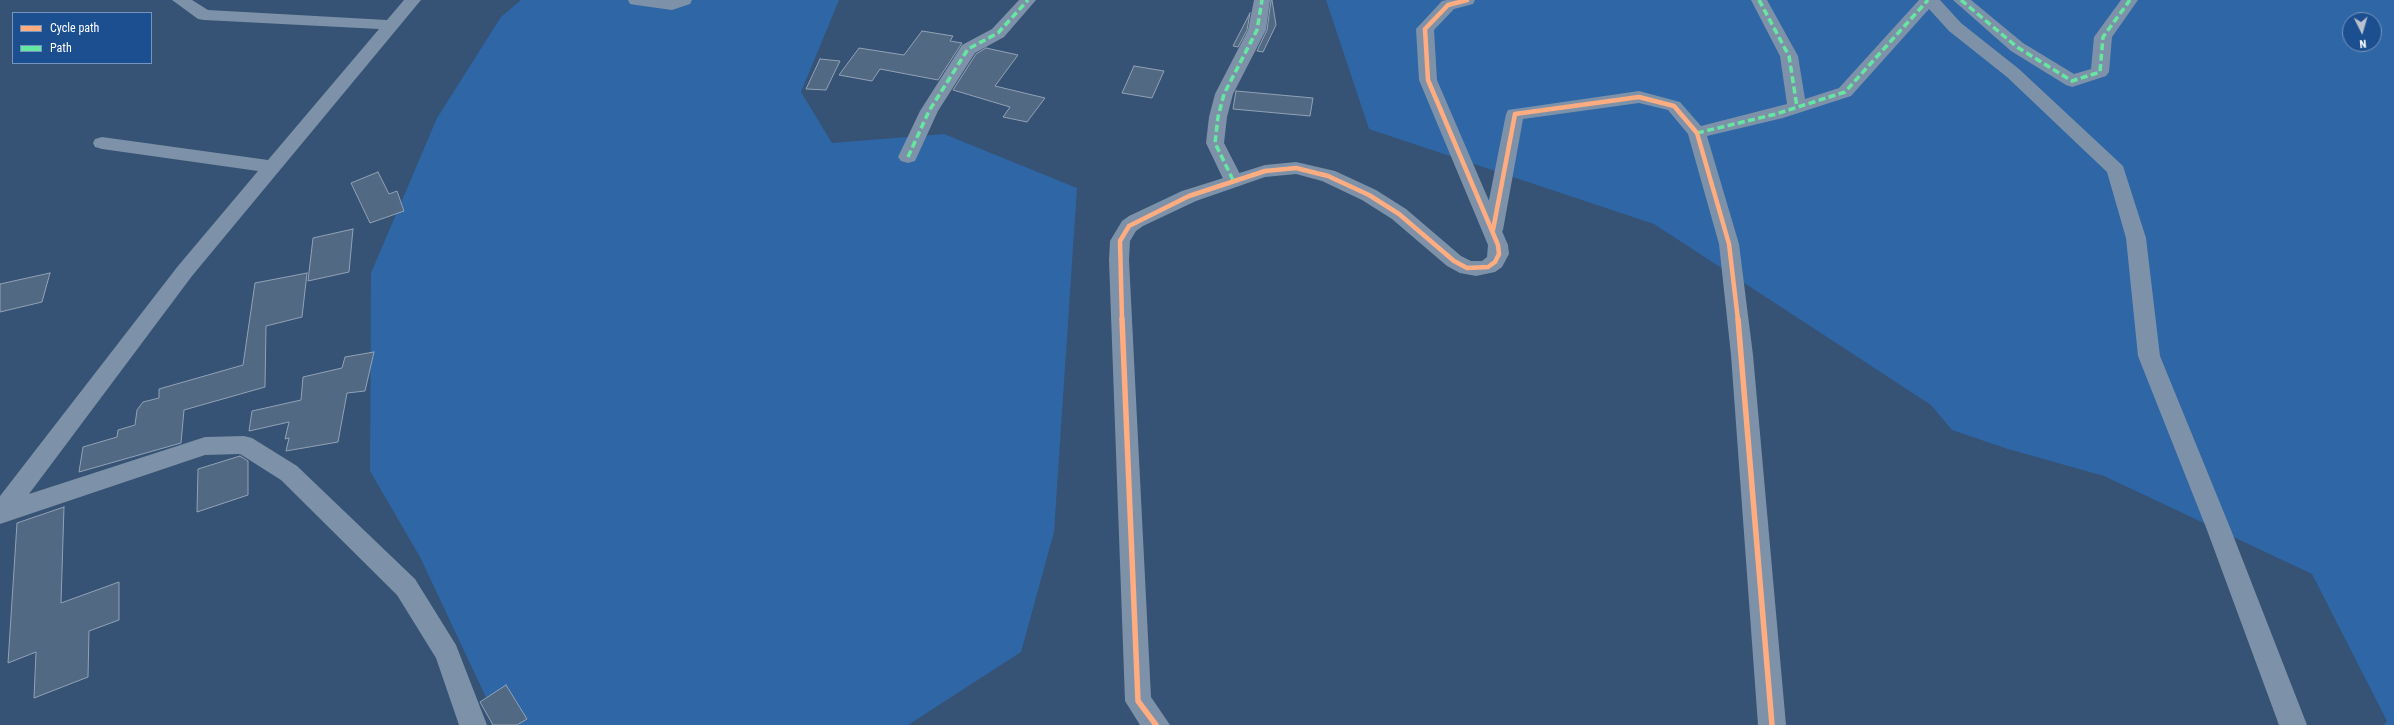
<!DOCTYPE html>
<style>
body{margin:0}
#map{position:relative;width:2394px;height:725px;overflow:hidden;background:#365274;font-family:"Roboto Condensed",sans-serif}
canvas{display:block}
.legend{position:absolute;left:12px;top:12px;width:140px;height:52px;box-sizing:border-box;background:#1b4f8f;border:1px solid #7695bc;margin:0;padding:5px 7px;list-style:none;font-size:12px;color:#fff}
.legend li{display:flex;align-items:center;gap:8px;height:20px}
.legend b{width:20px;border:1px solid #7695bc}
.north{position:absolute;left:2342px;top:12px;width:40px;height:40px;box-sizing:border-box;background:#1b4f8f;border:1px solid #7695bc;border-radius:50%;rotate:175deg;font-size:11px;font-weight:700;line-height:16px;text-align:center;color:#fff}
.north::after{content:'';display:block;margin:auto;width:14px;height:18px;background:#b9c2ce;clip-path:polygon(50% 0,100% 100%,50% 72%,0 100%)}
</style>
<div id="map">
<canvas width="2394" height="725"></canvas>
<ul class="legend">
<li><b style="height:5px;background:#ffac80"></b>Cycle path</li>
<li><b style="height:5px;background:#66e7a1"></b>Path</li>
</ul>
<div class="north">N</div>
</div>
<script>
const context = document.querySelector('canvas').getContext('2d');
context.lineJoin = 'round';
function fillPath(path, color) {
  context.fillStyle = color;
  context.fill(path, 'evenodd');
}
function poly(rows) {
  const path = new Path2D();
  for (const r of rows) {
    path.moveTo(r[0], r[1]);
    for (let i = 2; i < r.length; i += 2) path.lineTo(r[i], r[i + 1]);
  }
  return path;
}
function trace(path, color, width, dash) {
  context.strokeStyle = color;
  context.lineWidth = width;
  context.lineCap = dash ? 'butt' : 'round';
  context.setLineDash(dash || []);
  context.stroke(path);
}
const green = poly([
 [521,0,839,0,801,92,832,143,944,134,1077,188,1054,532,1021,652,908,725,499,725,420,557,370,471,371,273,437,118,501,17],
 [1326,0,2394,0,2394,725,2384,725,2387,721,2312,574,2104,476,2008,449,1952,430,1931,405,1654,224,1369,129],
 [2350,20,2374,20,2374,44,2350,44]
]);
const building = poly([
 [1271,0,1272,0,1276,25,1263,52,1257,51,1267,30,1271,0],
 [1250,13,1247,30,1238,47,1233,46,1250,13],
 [922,31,953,36,950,41,962,43,938,80,880,69,872,81,839,75,859,48,904,55,922,31],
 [986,48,1018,55,995,86,1045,98,1027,122,1003,117,1010,107,953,90,976,54,986,48],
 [820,59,840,61,826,90,806,89,820,59],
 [1134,66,1164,71,1152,98,1122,93,1134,66],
 [1236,91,1313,98,1310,116,1233,109,1236,91],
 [378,172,389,194,397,191,404,211,370,223,351,183,378,172],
 [353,229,349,272,308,281,313,238,353,229],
 [50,273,42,302,0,312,0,284,50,273],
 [307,273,302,317,266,326,265,387,184,410,181,443,79,472,83,447,117,437,118,430,135,425,137,410,143,402,159,398,159,389,243,365,255,283,307,273],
 [374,352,365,391,347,393,338,442,286,451,289,438,285,439,289,422,249,431,252,411,301,400,303,377,342,368,345,357,374,352],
 [240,456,248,461,248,495,197,512,198,469,240,456],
 [64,507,61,603,119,582,119,620,89,631,88,677,34,698,36,652,8,663,17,523,64,507],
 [506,685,527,719,517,725,493,725,480,702,506,685]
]);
const minor = poly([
 [172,0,192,0,208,10,387,20,404,0,421,0,192,276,29,494,205,437,244,436,252,438,297,466,415,579,456,645,487,725,459,725,436,658,397,595,281,480,240,454,205,455,0,524,0,496,178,266,258,171,102,149,95,147,93,143,95,139,102,137,268,160,379,29,204,20,198,19,172,0],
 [628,0,692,0,690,4,672,10,636,5,630,4,628,0],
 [1019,0,1036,0,1004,37,975,53,938,111,915,161,908,163,901,161,898,157,920,111,962,45,992,29,1019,0],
 [1254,0,1270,0,1266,30,1233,94,1227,117,1224,143,1243,180,1240,185,1233,186,1226,185,1206,143,1209,117,1215,94,1248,30,1254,0],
 [1751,0,1767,0,1798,56,1805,99,1839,88,1919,0,1940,0,1961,23,2019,69,2123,166,2146,238,2160,356,2231,530,2307,725,2279,725,2207,530,2138,356,2126,238,2107,172,2007,77,1949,31,1929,9,1851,96,1783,118,1707,136,1739,244,1753,355,1786,725,1758,725,1731,355,1719,244,1688,134,1668,110,1639,103,1523,119,1503,230,1500,235,1493,237,1486,235,1483,230,1506,114,1508,110,1639,91,1680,102,1701,126,1787,104,1780,56,1751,0],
 [1953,0,1971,0,2023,43,2074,74,2091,69,2094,37,2121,0,2138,0,2112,37,2109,72,2106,76,2072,87,2066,85,2011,51,1953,0]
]);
const tertiary = poly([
 [1447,0,1475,0,1473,4,1454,9,1434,30,1437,80,1508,245,1509,254,1502,267,1495,272,1476,276,1460,273,1447,266,1392,219,1362,200,1322,181,1296,174,1265,177,1196,201,1143,226,1136,231,1130,241,1129,260,1151,697,1170,725,1140,725,1125,701,1109,260,1110,241,1122,221,1129,216,1182,191,1265,165,1296,162,1335,171,1376,190,1406,209,1461,256,1471,261,1482,261,1487,257,1488,245,1419,80,1416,29,1442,1,1447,0]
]);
const quiet = poly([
 [1759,0,1789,56,1797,107],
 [1961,0,2017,47,2072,81,2100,72,2103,37,2130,0],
 [1697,133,1776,114,1845,92,1928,0],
 [908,157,929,111,968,49,998,33,1028,0],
 [1233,180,1215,143,1218,117,1224,94,1257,30,1262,0]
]);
const cyclewayFar1 = poly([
 [1493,230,1515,114,1639,97,1674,106,1697,133,1729,244,1738,320],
 [1122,320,1120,241,1129,226,1189,196,1265,171,1296,168,1328,176,1369,195,1399,214,1454,261,1467,268,1488,267,1495,262,1499,254,1498,245,1428,80,1425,29,1448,5,1467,0]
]);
const cycleway = poly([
 [1122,319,1138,701,1156,725],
 [1738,319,1772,725]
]);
fillPath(green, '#2f66a5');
fillPath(building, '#526984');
trace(building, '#92a2b6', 1);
fillPath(minor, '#7d92a8');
fillPath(tertiary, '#7d92a8');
trace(quiet, '#66e7a1', 3.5, [7, 3.5]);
trace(cyclewayFar1, '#ffac80', 4.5);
trace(cycleway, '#ffac80', 5.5);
</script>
